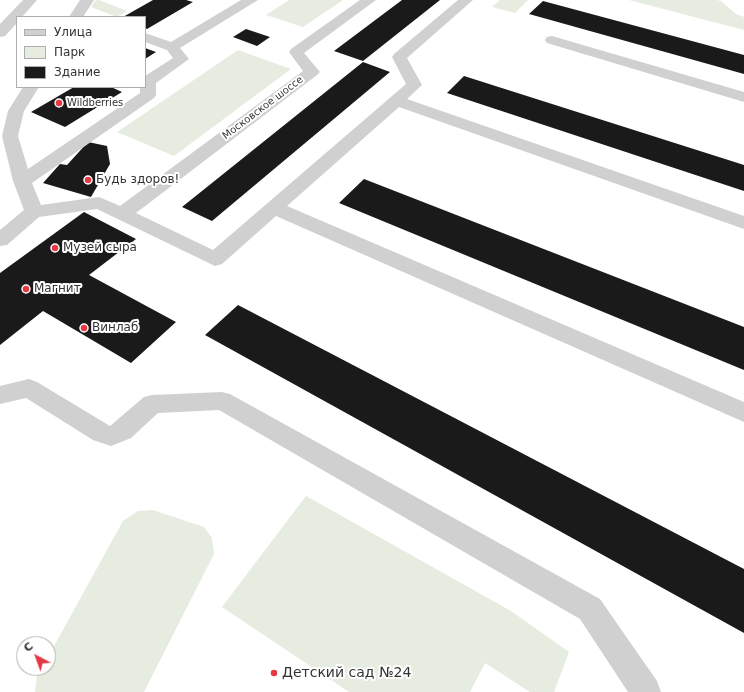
<!DOCTYPE html>
<meta charset="utf-8">
<style>
body{margin:0}
#map{position:relative;width:744px;height:692px;overflow:hidden;background:#fff;font-family:"DejaVu Sans",sans-serif}
canvas{display:block}
.legend{position:absolute;left:16px;top:16px;width:130px;height:72px;box-sizing:border-box;background:#fff;border:1px solid #adadad;margin:0;padding:5px 7px;list-style:none;font-size:12px;color:#333}
.legend li{display:flex;align-items:center;gap:8px;height:20px}
.legend b{width:20px;border:1px solid #adadad}
.north{position:absolute;left:16px;top:636px;width:40px;height:40px;box-sizing:border-box;background:#fff;border:1px solid #adadad;border-radius:50%;rotate:319deg;font-size:11px;font-weight:700;line-height:16px;text-align:center;color:#333}
.north::after{content:'';display:block;margin:auto;width:14px;height:18px;background:#e63946;clip-path:polygon(50% 0,100% 100%,50% 72%,0 100%)}
</style>
<div id="map">
<canvas width="744" height="692"></canvas>
<ul class="legend">
<li><b style="height:5px;background:#d0d0d0"></b>Улица</li>
<li><b style="height:11px;background:#e6ecdf"></b>Парк</li>
<li><b style="height:11px;background:#1a1a1a"></b>Здание</li>
</ul>
<div class="north">С</div>
</div>
<script>
const context = document.querySelector('canvas').getContext('2d');
context.lineJoin = 'round';
function fillPath(path, color) {
  context.fillStyle = color;
  context.fill(path, 'evenodd');
}
function poly(rows) {
  const path = new Path2D();
  for (const r of rows) {
    path.moveTo(r[0], r[1]);
    for (let i = 2; i < r.length; i += 2) path.lineTo(r[i], r[i + 1]);
  }
  return path;
}
function trace(path, color, width, dash) {
  context.strokeStyle = color;
  context.lineWidth = width;
  context.lineCap = dash ? 'butt' : 'round';
  context.setLineDash(dash || []);
  context.stroke(path);
}
function write(font, color, halo, rows, align = 'center') {
  context.font = font + ' "DejaVu Sans",sans-serif';
  context.lineWidth = 4;
  context.setLineDash([]);
  context.textBaseline = 'middle';
  context.strokeStyle = halo;
  context.fillStyle = color;
  for (const [text, x, y, turn = 0] of rows) {
    context.save();
    context.translate(x, y);
    context.rotate((+turn || 0) * Math.PI / 180);
    context.textAlign = isNaN(turn) ? turn : align;
    if (halo) context.strokeText(text, 0, 0);
    context.fillText(text, 0, 0);
    context.restore();
  }
}
const green = poly([
 [96,0,99,0,127,11,117,17,91,7],
 [289,0,343,0,303,27,266,15],
 [500,0,528,0,515,13,492,7],
 [629,0,717,0,721,1,736,14,744,17,744,30],
 [238,50,291,69,174,156,117,132],
 [306,496,511,611,569,652,554,692,530,692,485,663,470,692,349,692,222,607],
 [153,510,204,527,212,538,214,554,144,692,35,692,37,676,42,668,48,668,48,657,123,521,138,511]
]);
const building = poly([
 [153,0,186,0,193,2,147,29,145,28,145,17,123,17],
 [402,0,440,0,363,61,334,51],
 [543,1,744,55,744,74,529,14],
 [246,29,270,37,257,46,233,37],
 [145,48,156,52,145,59],
 [363,62,390,72,212,221,182,207],
 [464,76,744,165,744,191,447,93],
 [74,87,111,87,122,92,65,127,31,112],
 [88,142,107,146,110,164,91,197,43,183,60,164,67,165],
 [364,179,744,327,744,370,339,203],
 [84,212,136,239,89,275,176,322,131,363,43,311,0,345,0,273],
 [238,305,744,569,744,633,205,335]
]);
const minor = poly([
 [23,0,37,0,22,17,17,17,17,23,5,36,0,37,0,24,23,0],
 [80,0,94,0,83,17,69,17,80,0],
 [241,0,258,0,180,48,189,59,156,83,156,95,154,98,32,183,41,205,99,197,120,206,303,71,289,52,291,49,360,0,376,0,304,53,320,72,317,75,136,213,213,250,406,84,392,57,394,54,458,0,473,0,407,58,422,85,407,99,744,216,744,229,399,107,287,206,744,402,744,422,276,216,222,264,215,266,97,209,39,217,7,245,0,246,0,230,24,210,13,181,2,136,8,111,23,87,39,87,24,111,18,136,28,169,140,93,140,87,145,87,145,76,173,58,167,50,145,42,145,33,171,42,241,0],
 [552,36,744,92,744,102,547,43,545,40,547,37,552,36],
 [29,379,37,382,110,426,144,397,152,395,222,392,230,394,600,599,657,681,661,692,628,692,580,619,219,410,158,413,131,438,111,446,93,440,26,398,0,404,0,386,29,379]
]);
const markers = [
 [59,103,4,"#e63946"],
 [88,180,4,"#e63946"],
 [55,248,4,"#e63946"],
 [26,289,4,"#e63946"],
 [84,328,4,"#e63946"],
 [274,673,4,"#e63946"]
];
const farPoinames = [
 ["Wildberries",67,103]
];
const farStreetnames = [
 ["Московское шоссе",263,108,-37]
];
const poiNames = [
 ["Будь здоров!",96,180],
 ["Музей сыра",63,248],
 ["Магнит",34,289],
 ["Винлаб",92,328]
];
const nearPoinames = [
 ["Детский сад №24",282,673]
];
fillPath(green, '#e6ecdf');
fillPath(building, '#1a1a1a');
fillPath(minor, '#d0d0d0');
for (const [x, y, r, color] of markers) {
  const dot = new Path2D();
  dot.arc(x, y, r, 0, 2 * Math.PI);
  context.fillStyle = color;
  context.fill(dot);
  trace(dot, '#fff', 1.5);
}
write('10px', '#333', '#fff', farPoinames, 'left');
write('10px', '#333', '#fff', farStreetnames);
write('12px', '#333', '#fff', poiNames, 'left');
write('14px', '#333', '#fff', nearPoinames, 'left');
</script>
